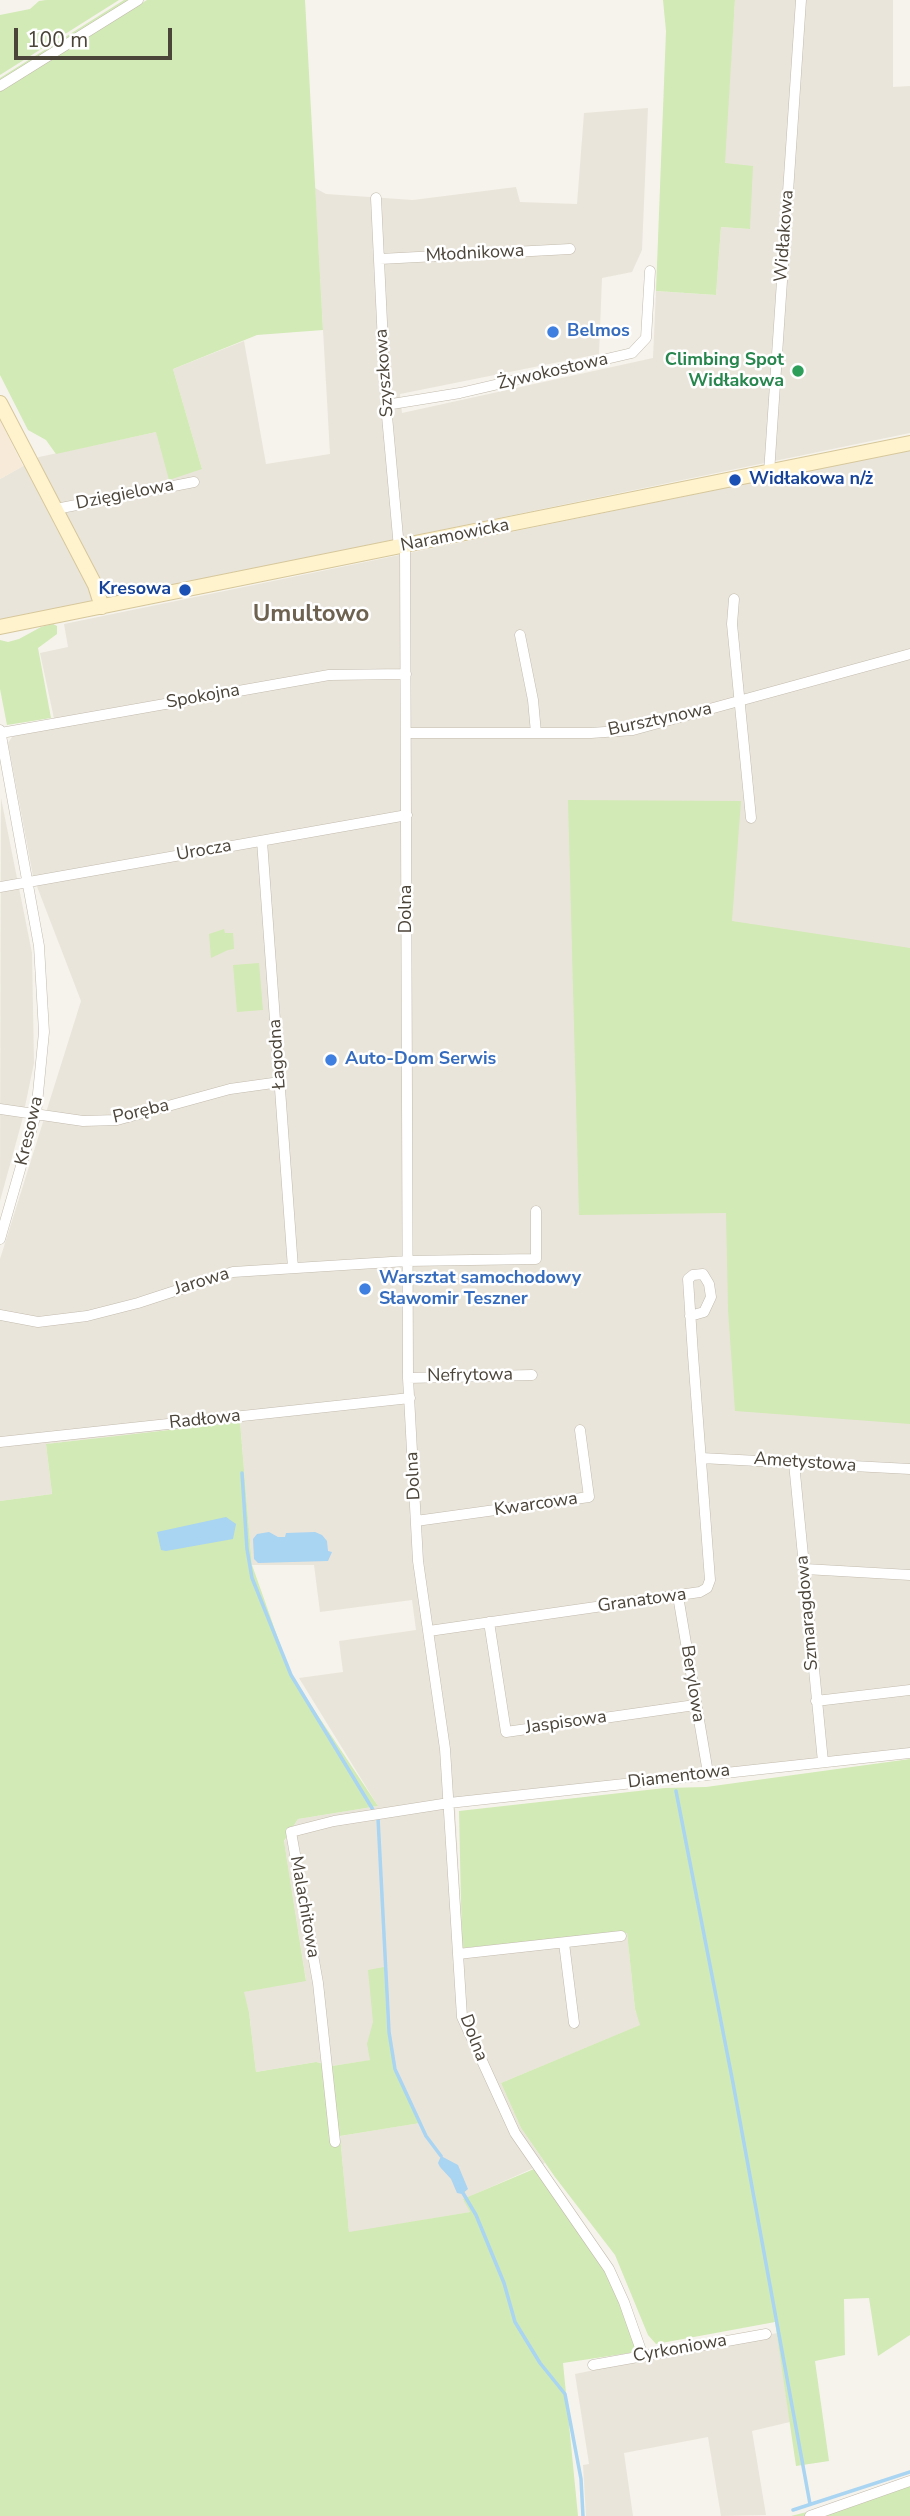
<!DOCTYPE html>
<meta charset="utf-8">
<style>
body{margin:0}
#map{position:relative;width:910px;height:2516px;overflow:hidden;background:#f6f3ec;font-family:"Nunito Sans",sans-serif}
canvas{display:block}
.scale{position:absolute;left:14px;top:28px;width:158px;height:32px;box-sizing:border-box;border:4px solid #4b4439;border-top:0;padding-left:9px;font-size:21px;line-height:24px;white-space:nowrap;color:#4b4439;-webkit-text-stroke:5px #fff;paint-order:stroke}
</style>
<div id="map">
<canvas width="910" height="2516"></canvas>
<div class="scale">100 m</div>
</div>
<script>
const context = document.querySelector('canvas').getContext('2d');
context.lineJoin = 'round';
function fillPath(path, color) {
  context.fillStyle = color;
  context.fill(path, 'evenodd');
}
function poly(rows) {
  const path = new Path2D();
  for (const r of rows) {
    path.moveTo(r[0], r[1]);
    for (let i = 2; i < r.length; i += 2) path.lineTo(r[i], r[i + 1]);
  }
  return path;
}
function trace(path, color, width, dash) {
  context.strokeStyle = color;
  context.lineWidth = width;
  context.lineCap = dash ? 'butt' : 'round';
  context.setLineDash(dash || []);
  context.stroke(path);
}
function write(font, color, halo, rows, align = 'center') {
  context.font = font + ' "Nunito Sans",sans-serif';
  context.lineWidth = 5;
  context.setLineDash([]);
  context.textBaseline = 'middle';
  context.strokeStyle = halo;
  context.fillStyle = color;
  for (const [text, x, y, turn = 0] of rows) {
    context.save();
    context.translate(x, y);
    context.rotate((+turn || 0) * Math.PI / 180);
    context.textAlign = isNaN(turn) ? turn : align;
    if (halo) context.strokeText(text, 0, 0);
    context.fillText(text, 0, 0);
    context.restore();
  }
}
const residential = poly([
 [735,0,893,0,893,87,910,86,910,433,0,621,0,479,39,457,156,432,202,469,173,369,244,341,266,464,330,454,315,188,326,194,413,200,516,187,520,202,577,204,584,113,648,108,642,250,632,272,602,278,599,354,400,394,402,413,653,358,656,291,716,295,721,227,750,229,724,163],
 [910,450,910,1753,823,1762,671,1784,455,1807,463,1948,627,1932,635,2009,641,2025,501,2083,521,2128,545,2163,464,2199,470,2212,349,2233,340,2136,419,2123,392,2057,332,2066,316,2062,256,2072,249,2012,243,1992,306,1980,284,1842,298,1819,378,1806,299,1678,343,1672,339,1641,416,1630,412,1600,320,1612,314,1565,252,1565,240,1422,46,1444,52,1494,0,1501,0,1259,81,1001,33,876,8,743,14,734,56,728,40,653,68,647,64,624],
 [1,798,32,953,34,1063,22,1121,0,1201],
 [777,2333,790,2422,752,2431,766,2515,721,2516,708,2437,624,2453,633,2516,586,2516,583,2465,589,2464,575,2374]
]);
const commercial = poly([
 [0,420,23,466,0,479]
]);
const green = poly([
 [46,0,119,0,0,75,0,15,30,9,39,1],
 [124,0,131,0,0,81,0,78],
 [147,0,305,0,323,330,257,335,173,369,202,469,169,480,156,432,56,454,46,440,28,430,0,375,0,91],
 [663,0,735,0,725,163,753,166,750,229,721,227,716,295,656,291,666,31],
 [53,624,57,626,57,634,38,648,51,718,7,725,0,689,0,640,8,642,19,639,41,627],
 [568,800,741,801,732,921,910,948,910,1424,735,1411,728,1309,726,1213,579,1215],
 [224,929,225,933,233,933,234,949,228,950,211,958,209,934],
 [259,963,263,1010,237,1012,233,965],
 [240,1422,252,1565,291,1675,378,1806,298,1819,284,1841,306,1981,244,1992,249,2012,256,2072,316,2062,332,2066,370,2060,367,2044,373,2022,368,1970,384,1967,387,2029,395,2070,420,2123,340,2136,349,2232,470,2212,463,2199,534,2169,601,2259,625,2311,636,2352,563,2363,578,2516,0,2516,0,1501,52,1494,46,1444],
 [910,1759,910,2335,878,2356,869,2298,844,2299,845,2355,815,2361,829,2461,796,2466,775,2322,656,2344,648,2335,615,2255,555,2177,521,2128,501,2083,640,2025,635,2009,627,1933,462,1948,459,1811,665,1788,706,1787],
 [910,2485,910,2516,791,2516,890,2491]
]);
const water = poly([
 [226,1517,236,1524,233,1539,166,1551,161,1550,157,1532],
 [269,1532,278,1537,285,1537,286,1533,315,1532,322,1535,327,1541,328,1551,332,1552,328,1561,258,1563,254,1559,253,1539,257,1534],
 [441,2156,458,2165,468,2189,462,2194,457,2193,451,2179,440,2167,438,2163]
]);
const stream = poly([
 [242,1473,247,1549,252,1578,291,1675,378,1818,389,2032,395,2069,426,2136,441,2156],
 [676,1791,733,2083,810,2504],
 [463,2193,476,2215,504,2283,515,2322,540,2363,565,2394,581,2479,583,2516],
 [793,2510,910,2472]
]);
const street = poly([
 [0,86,138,0],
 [376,198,386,405,399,548],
 [380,259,570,249],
 [386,405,460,393,632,353,646,338,650,271],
 [769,473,801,0],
 [56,509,194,482],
 [405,546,408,1378,418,1561,445,1749,462,2017,515,2133,609,2269,624,2302,643,2356],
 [734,599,732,624,751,818],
 [520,635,533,700,536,733],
 [0,730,39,946,44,1032,36,1114,0,1239],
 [1,733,329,675,406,674],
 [406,733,591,733,633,730,910,654],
 [262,841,293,1268],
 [0,887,407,815],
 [0,1109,83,1121,117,1120,230,1089,280,1082],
 [0,1315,38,1322,87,1316,138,1303,233,1272,407,1261,536,1259,536,1211],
 [408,1378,532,1375],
 [0,1442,410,1398],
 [701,1458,910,1469],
 [794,1463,823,1762],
 [416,1521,589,1497,580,1430],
 [805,1569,910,1575],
 [678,1596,708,1773],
 [489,1622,506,1732,695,1705],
 [429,1631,700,1592,707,1588,710,1580,693,1355,688,1279,693,1275,703,1274,709,1284,711,1297,704,1312,690,1316],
 [816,1701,910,1690],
 [564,1943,574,2023],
 [458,1954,621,1936],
 [335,2142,318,1983,291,1832,334,1821,449,1803,910,1753],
 [593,2365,766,2334],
 [810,2516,910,2481]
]);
const secondary = poly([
 [0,403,95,585,102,607],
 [0,627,910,443]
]);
const markers = [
 [553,332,7,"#3f7fe0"],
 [798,371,7,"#2e9e5b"],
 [735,480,7,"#1a4fb4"],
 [185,590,7,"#1a4fb4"],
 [331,1060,7,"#3f7fe0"],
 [365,1289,7,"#3f7fe0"]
];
const streetNames = [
 ["Widłakowa",785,236,-86],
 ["Młodnikowa",475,254,-3],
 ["Żywokostowa",553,372,-13],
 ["Szyszkowa",385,373,-94],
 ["Dzięgielowa",125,495,-11],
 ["Naramowicka",455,536,-11],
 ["Spokojna",203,697,-10],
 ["Bursztynowa",660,720,-12],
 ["Urocza",204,851,-10],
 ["Dolna",407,909,-90],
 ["Łagodna",278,1054,-94],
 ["Poręba",141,1112,-13],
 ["Kresowa",30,1131,-77],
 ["Jarowa",202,1282,-17],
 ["Nefrytowa",470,1376,-1],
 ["Radłowa",205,1420,-6],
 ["Ametystowa",805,1463,4],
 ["Dolna",414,1476,-93],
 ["Kwarcowa",536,1505,-8],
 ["Granatowa",642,1601,-8],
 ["Szmaragdowa",808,1613,-95],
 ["Berylowa",692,1684,81],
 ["Jaspisowa",566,1723,-8],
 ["Diamentowa",679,1777,-7],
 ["Malachitowa",304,1907,80],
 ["Dolna",473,2038,69],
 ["Cyrkoniowa",680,2349,-10]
];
const shopNames = [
 ["Belmos",567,332],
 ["Auto-Dom Serwis",345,1060],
 ["Warsztat samochodowy",379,1279],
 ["Sławomir Teszner",379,1300]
];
const leisureNames = [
 ["Climbing Spot",784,361],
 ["Widłakowa",784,382]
];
const transitNames = [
 ["Widłakowa n/ż",749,480],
 ["Kresowa",171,590,"right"]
];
const districtNames = [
 ["Umultowo",311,615]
];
fillPath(residential, '#eae5da');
fillPath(commercial, '#f7ead8');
fillPath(green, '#d2eab5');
fillPath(water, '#a9d4f2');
trace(stream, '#a9d4f2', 3.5);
trace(street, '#c2bbae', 11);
trace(secondary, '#d6c79b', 16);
trace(street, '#fff', 10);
trace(secondary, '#fff3cd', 14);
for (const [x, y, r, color] of markers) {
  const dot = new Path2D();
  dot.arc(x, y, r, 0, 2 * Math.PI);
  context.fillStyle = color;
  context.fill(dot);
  trace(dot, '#fff', 2.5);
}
write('18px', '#4b4439', '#fff', streetNames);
write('bold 18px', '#366cbe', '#fff', shopNames, 'left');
write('bold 18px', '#27864d', '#fff', leisureNames, 'right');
write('bold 18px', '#164399', '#fff', transitNames, 'left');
write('bold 24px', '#6e6250', '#fff', districtNames);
</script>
